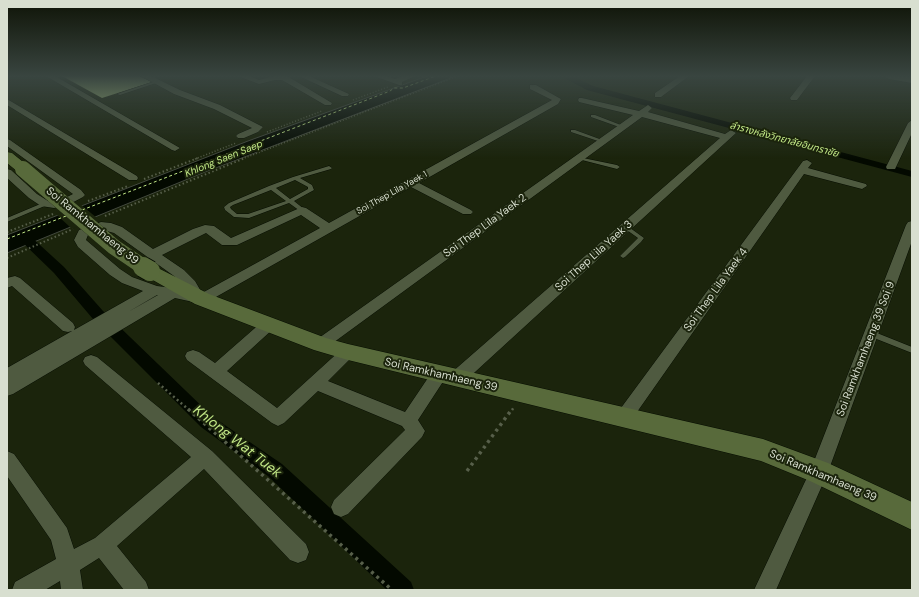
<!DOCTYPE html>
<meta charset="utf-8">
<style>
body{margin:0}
#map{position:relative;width:919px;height:597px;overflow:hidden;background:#1b240c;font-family:"DM Sans",sans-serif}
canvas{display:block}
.frame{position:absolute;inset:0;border:8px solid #d8dfd0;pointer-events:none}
</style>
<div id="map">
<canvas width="919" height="597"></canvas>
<div class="frame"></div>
</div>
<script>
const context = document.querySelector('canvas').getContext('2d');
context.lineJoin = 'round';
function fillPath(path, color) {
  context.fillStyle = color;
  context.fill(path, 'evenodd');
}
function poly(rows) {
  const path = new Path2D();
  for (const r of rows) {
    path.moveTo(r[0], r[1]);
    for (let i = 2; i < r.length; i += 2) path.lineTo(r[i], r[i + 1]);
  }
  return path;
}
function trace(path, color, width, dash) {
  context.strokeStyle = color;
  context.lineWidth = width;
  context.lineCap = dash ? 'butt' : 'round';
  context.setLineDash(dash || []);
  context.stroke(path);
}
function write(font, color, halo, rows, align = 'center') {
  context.font = font + ' "DM Sans","Noto Sans Thai",sans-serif';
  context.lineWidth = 4;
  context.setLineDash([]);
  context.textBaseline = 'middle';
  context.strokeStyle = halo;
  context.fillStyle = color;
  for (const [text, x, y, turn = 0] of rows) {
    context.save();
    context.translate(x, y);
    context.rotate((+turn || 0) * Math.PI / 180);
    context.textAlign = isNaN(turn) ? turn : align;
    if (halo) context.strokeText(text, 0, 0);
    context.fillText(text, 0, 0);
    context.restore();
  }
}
const water = poly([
 [427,76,456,76,205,172,7,253,7,235,248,141,427,76]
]);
const pier = poly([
 [80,204,97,218,72,229,56,214]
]);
const canal = poly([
 [561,76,571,76,593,86,912,171,912,177,587,90,561,76],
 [25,234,29,235,64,267,103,311,213,417,282,464,411,582,414,590,387,590,268,476,201,427,93,319,54,273,21,241,19,238,21,235,25,234]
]);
const ferry = poly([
 [82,210,390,91,394,88,403,88,436,76],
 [7,239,66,216]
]);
const building = poly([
 [62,76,139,76,152,82,102,98]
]);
const pathFar3 = poly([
 [353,100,388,87],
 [267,132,322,111],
 [195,159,236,143],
 [242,159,458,76]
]);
const pathFar2 = poly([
 [144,179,198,158],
 [88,201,128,186],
 [105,216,245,158],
 [7,232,53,214],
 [7,258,73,229]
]);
const pathFar1 = poly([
 [158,383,189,410],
 [512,410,514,407]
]);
const path = poly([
 [188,409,392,590],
 [467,471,512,409]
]);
const service = poly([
 [156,81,159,82,120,95,117,94,156,81],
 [591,115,595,115,626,127,622,128,591,117,591,115],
 [571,130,575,130,605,141,601,142,571,132,571,130],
 [578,157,617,165,620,167,617,169,578,159,578,157],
 [329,166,332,168,331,169,300,178,312,185,314,190,294,201,304,209,304,211,300,211,289,203,249,218,234,217,225,210,224,207,229,203,269,186,293,177,329,166],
 [295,180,308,187,308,189,290,199,276,188,295,180],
 [271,190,286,201,248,214,237,214,231,209,230,207,233,205,271,190],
 [45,202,47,203,47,205,7,222,7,218,45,202],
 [626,225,644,238,641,242,625,257,623,258,620,256,638,238,624,228,624,226,626,225],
 [872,331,912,347,912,353,869,336,868,334,869,332,872,331]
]);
const minor = poly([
 [46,76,55,76,180,148,175,151,172,150,46,76],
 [141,76,151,76,180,90,220,105,263,127,258,132,244,138,238,138,236,136,238,134,252,128,214,109,174,94,141,76],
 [238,76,249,76,259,80,275,76,287,76,332,103,331,105,325,105,282,80,275,80,259,84,238,76],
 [299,76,309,76,349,94,348,96,342,96,299,76],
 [374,76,385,76,395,79,404,76,415,76,402,82,402,85,399,85,374,76],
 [680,76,689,76,661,97,655,97,655,93,680,76],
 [807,76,815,76,797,100,791,100,790,98,807,76],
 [530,85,536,85,561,99,558,104,419,183,471,210,473,212,471,214,463,214,411,187,207,302,202,304,175,298,13,394,7,396,7,368,72,331,68,332,63,331,12,286,7,288,7,278,15,276,20,278,73,323,75,327,74,330,143,291,122,283,110,275,78,247,74,240,79,230,101,222,111,223,122,227,153,249,193,229,205,225,214,226,231,238,302,207,306,208,329,223,552,100,530,89,530,85],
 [301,215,320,228,202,293,195,281,184,270,162,255,206,233,222,245,237,245,301,215],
 [103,230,114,233,174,276,187,290,157,286,132,277,120,269,86,240,88,235,103,230],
 [157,295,158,295,128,312,157,295],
 [579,98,582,98,639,111,648,105,652,108,648,112,725,134,731,130,736,133,463,383,457,385,451,383,449,378,451,373,720,138,642,117,326,348,321,350,316,348,313,344,316,340,633,115,579,102,578,100,579,98],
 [7,99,137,176,138,178,137,180,129,180,7,105,7,99],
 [912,120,912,133,896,167,895,169,887,169,886,167,908,123,912,120],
 [7,139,10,140,81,190,85,195,83,197,68,205,54,208,41,206,29,198,7,178,7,169,11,170,37,194,48,201,61,200,73,194,7,146,7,139],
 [807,160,812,163,808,168,866,184,867,186,862,189,804,174,630,422,624,425,618,422,615,417,618,412,803,161,807,160],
 [912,221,912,241,828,472,776,590,754,590,811,469,906,225,908,222,912,221],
 [268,320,273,321,275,325,273,329,227,371,277,408,343,348,348,346,353,348,356,352,353,356,328,381,405,412,434,369,440,368,446,369,448,374,418,420,425,431,422,437,348,514,341,517,334,514,331,507,334,500,405,430,402,426,318,391,284,423,278,426,272,423,187,360,185,356,187,352,193,350,199,352,215,363,263,321,268,320],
 [91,355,97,357,212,451,306,544,309,552,306,560,298,563,290,560,204,469,117,546,146,582,149,590,124,590,99,558,80,570,83,590,61,590,60,581,45,590,12,590,15,582,56,559,51,540,7,476,7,451,14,454,67,528,74,549,95,538,191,457,85,365,83,361,85,357,91,355]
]);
const tertiary = poly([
 [884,76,912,77,912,83,889,79,884,76]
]);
const secondary = poly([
 [7,152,12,153,28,166,30,169,28,172,23,173,18,172,7,163,7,152],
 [150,265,156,267,209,294,326,338,348,344,763,439,828,463,912,502,912,530,810,481,761,461,348,360,314,350,195,304,144,275,141,271,144,267,150,265]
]);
const secondaryBridgeFar1 = poly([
 [23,169,114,247,145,268]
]);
const secondaryBridge = poly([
 [143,267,150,271]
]);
const farStreetnames = [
 ["Soi Thep Lila Yaek 1",392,193,-29]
];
const farWaternames = [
 ["ลำรางหลังวิทยาลัยอินทราชัย",784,140,15],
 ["Khlong Saen Saep",224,159,-22]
];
const streetNames = [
 ["Soi Ramkhamhaeng 39",92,226,39],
 ["Soi Thep Lila Yaek 2",485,226,-36],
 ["Soi Thep Lila Yaek 3",594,256,-42],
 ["Soi Thep Lila Yaek 4",716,290,-54],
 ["Soi Ramkhamhaeng 39 Soi 9",866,349,-69],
 ["Soi Ramkhamhaeng 39",441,375,13],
 ["Soi Ramkhamhaeng 39",823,476,23]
];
const nearWaternames = [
 ["Khlong Wat Tuek",237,442,38]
];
fillPath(water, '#030900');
trace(water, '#43493e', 1);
fillPath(pier, '#1b240c');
fillPath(canal, '#030900');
trace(ferry, '#c2e887', 1, [3, 2.5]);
fillPath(building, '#afcc85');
trace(service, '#060d00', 1);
trace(minor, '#060d00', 1);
trace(tertiary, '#060d00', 1);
trace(secondary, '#060d00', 1);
trace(pathFar3, '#575f4a', 1.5, [1, 2]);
trace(pathFar2, '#575f4a', 2, [1.5, 2.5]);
trace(pathFar1, '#575f4a', 2.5, [2, 3]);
trace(path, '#575f4a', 3.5, [3, 4]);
fillPath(service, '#4f5a40');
fillPath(minor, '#4f5a40');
fillPath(tertiary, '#4f5a40');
fillPath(secondary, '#586a3b');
trace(secondaryBridgeFar1, '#060d00', 16, []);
trace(secondaryBridge, '#060d00', 22, []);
trace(secondaryBridgeFar1, '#586a3b', 16);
trace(secondaryBridge, '#586a3b', 20);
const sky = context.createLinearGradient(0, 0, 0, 159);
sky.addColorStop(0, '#0f1407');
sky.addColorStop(0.48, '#394540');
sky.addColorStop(1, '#39454000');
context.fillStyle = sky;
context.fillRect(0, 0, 919, 159);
write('9px', '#d8dfd0', '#1b240c', farStreetnames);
write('italic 10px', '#c2e887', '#1b240c', farWaternames);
write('11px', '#d8dfd0', '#1b240c', streetNames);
write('italic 14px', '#c2e887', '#1b240c', nearWaternames);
</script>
